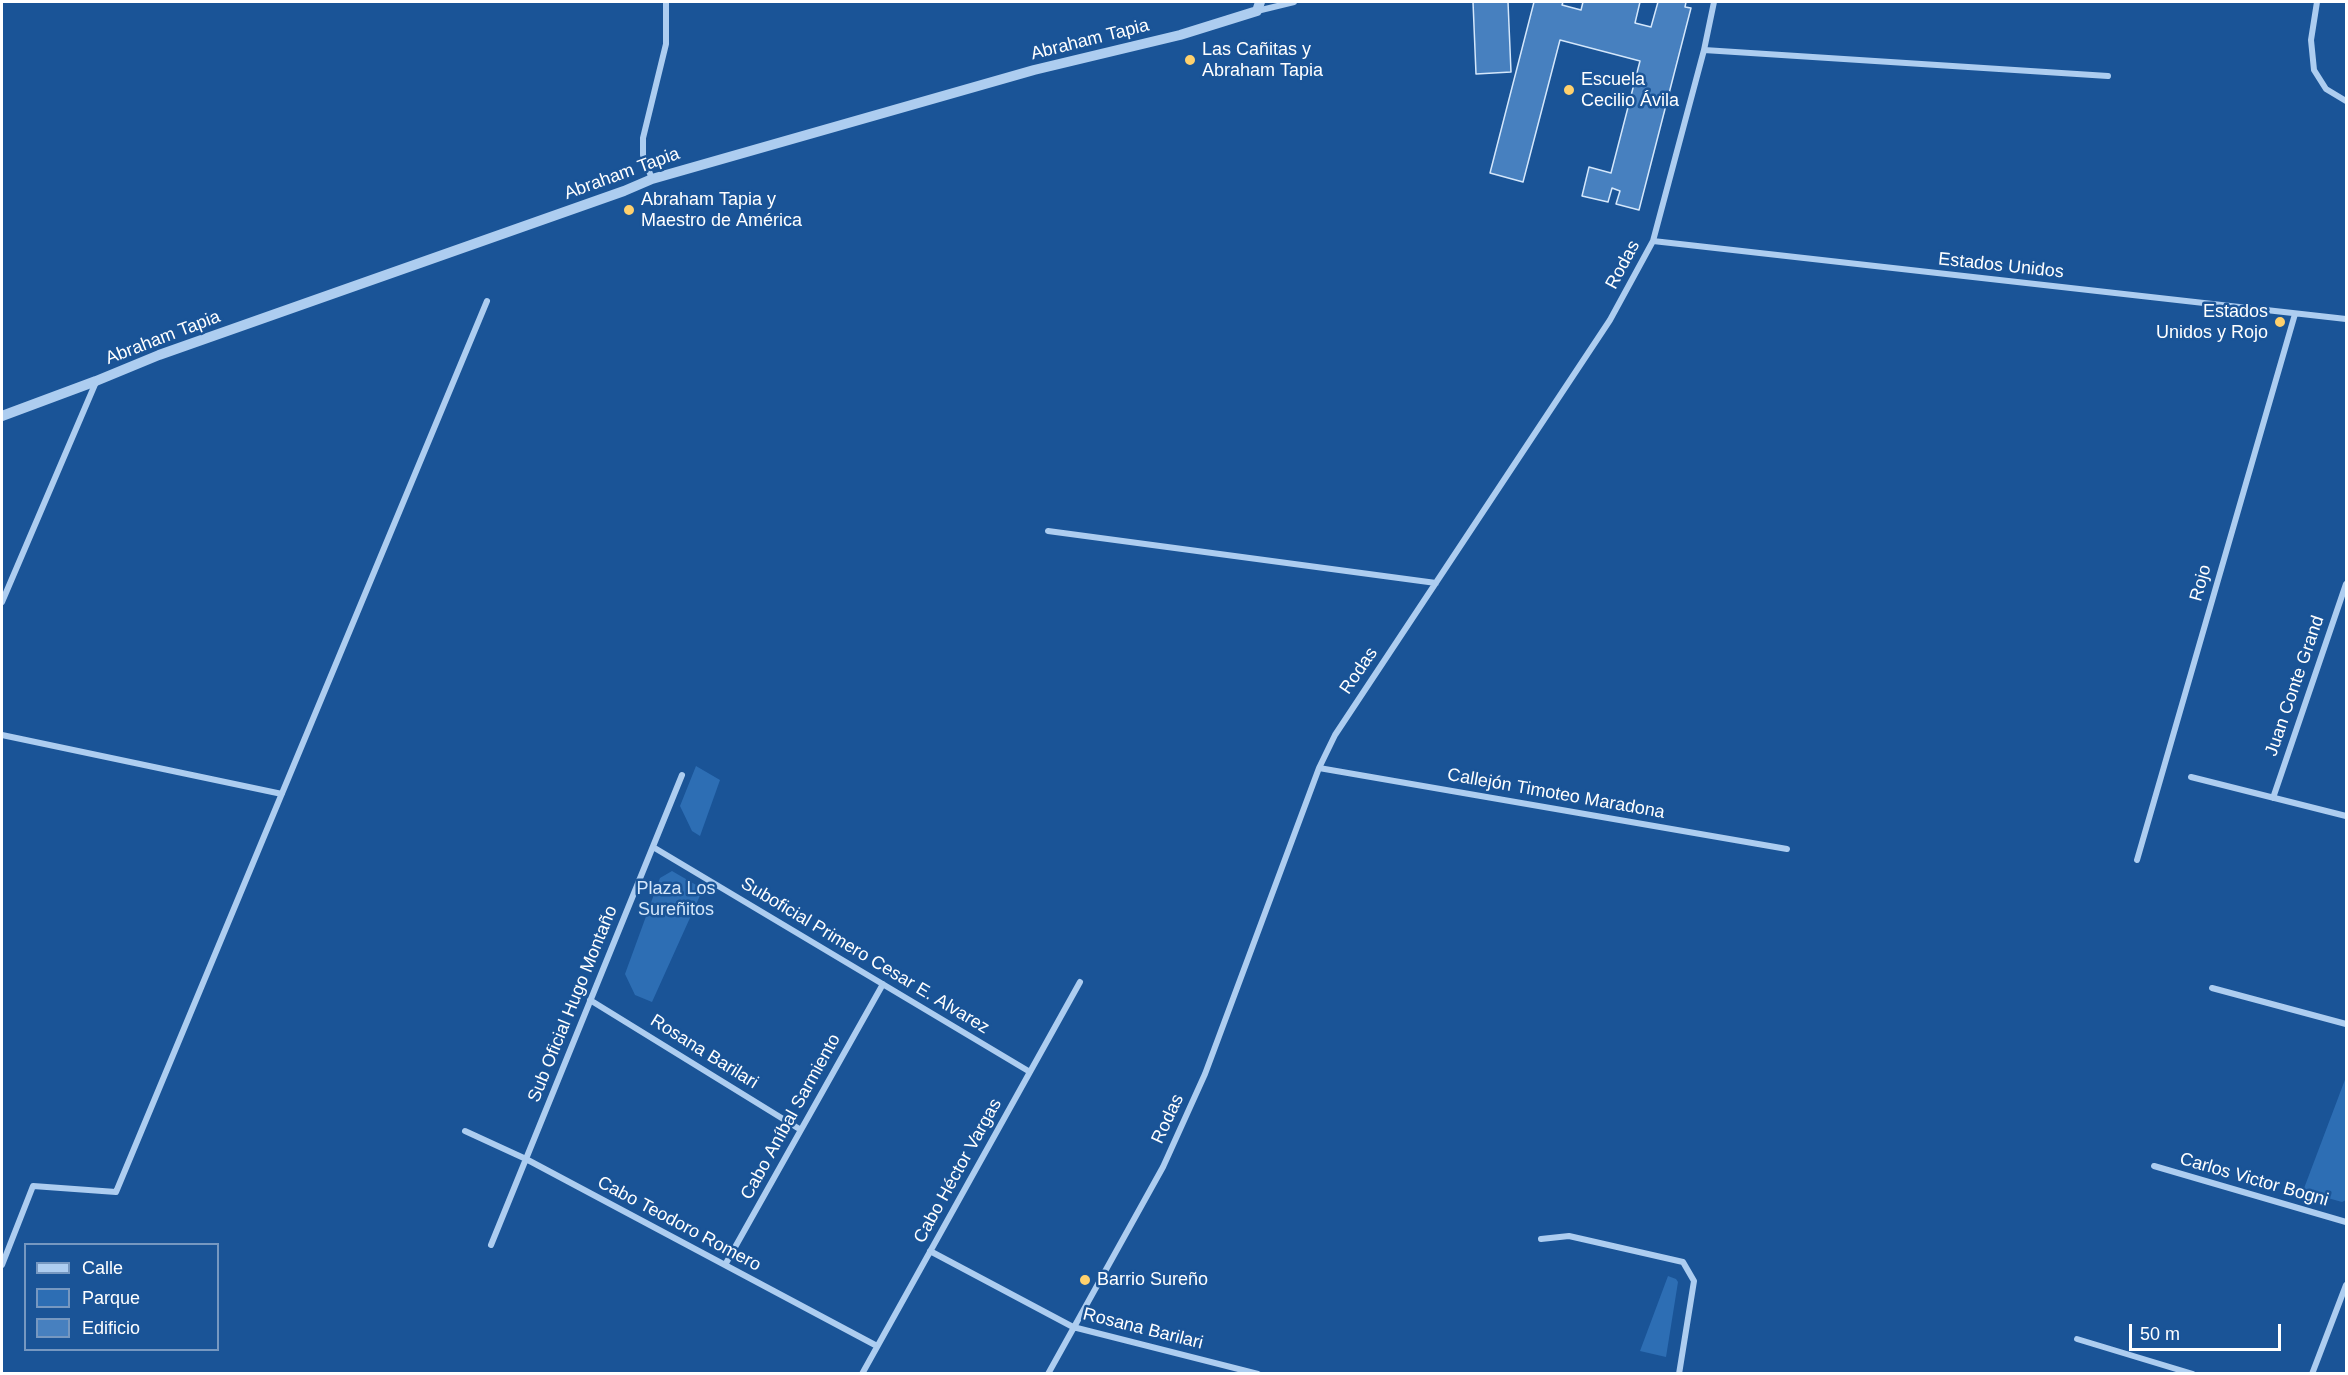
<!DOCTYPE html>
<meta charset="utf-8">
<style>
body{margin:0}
#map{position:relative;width:2348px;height:1375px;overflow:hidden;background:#1a5497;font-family:Helvetica,sans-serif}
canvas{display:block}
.frame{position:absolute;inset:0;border:3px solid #fff;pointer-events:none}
.legend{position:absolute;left:24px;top:1243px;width:195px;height:108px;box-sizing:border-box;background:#1a5497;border:2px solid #7698c1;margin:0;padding:8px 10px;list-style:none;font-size:18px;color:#fff}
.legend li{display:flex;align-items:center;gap:12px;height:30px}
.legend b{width:30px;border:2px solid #7698c1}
.scale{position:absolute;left:2129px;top:1324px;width:152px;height:27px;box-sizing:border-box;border:3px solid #fff;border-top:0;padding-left:8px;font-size:18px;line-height:21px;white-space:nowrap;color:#fff;-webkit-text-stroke:4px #1a5497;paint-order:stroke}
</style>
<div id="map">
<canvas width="2348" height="1375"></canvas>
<div class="frame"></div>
<ul class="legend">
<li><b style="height:8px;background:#adcdf0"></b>Calle</li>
<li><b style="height:16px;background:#2d6eb4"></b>Parque</li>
<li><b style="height:16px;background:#4780bf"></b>Edificio</li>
</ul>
<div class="scale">50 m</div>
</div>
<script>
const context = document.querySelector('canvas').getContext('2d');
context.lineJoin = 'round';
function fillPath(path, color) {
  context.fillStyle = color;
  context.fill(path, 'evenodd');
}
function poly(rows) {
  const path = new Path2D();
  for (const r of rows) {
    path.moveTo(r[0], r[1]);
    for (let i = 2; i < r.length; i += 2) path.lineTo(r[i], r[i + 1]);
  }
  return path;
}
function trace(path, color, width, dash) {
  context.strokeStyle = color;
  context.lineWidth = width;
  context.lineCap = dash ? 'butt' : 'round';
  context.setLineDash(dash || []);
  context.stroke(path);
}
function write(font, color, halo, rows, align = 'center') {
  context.font = font + ' Helvetica,sans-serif';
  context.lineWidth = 5;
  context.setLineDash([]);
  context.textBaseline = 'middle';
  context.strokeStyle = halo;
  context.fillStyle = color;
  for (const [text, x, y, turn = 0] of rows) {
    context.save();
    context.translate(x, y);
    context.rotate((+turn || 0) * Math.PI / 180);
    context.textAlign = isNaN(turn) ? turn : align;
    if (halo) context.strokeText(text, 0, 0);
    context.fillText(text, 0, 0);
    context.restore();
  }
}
const green = poly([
 [696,766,720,780,700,836,692,831,680,806],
 [672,871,703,889,652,1002,635,995,625,974,660,878],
 [2346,1077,2346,1200,2342,1202,2303,1191],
 [1668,1276,1676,1279,1678,1282,1666,1357,1640,1351]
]);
const building = poly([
 [1473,2,1508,2,1511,72,1476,74,1473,2],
 [1534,2,1563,2,1562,5,1581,10,1583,2,1640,2,1635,23,1651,27,1658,2,1686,2,1685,7,1691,8,1639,210,1616,204,1620,191,1612,188,1608,202,1582,196,1589,167,1611,173,1640,61,1560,40,1523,182,1490,173,1534,2]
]);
const minor = poly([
 [2317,2,2311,40,2314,70,2326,89,2346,101],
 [1257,11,1294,2],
 [1704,50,2108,76],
 [652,179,643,155,643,138,666,44,666,2],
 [1653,241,2346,319],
 [1048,531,1436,583],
 [2,602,96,382],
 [2,735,282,794],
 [1319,768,1787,849],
 [2191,777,2346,816],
 [2273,798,2346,584],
 [653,847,1030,1072],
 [2137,860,2295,314],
 [2212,988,2346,1024],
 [590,1000,801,1130],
 [465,1131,526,1159,877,1346],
 [2154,1166,2346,1222],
 [1541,1239,1569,1236,1683,1262,1694,1281,1679,1374],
 [491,1245,682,775],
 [930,1251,1073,1327,1258,1374],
 [2,1265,33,1186,116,1192,487,301],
 [725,1265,883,984],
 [2077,1339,2193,1374],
 [862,1374,1080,982],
 [1048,1374,1163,1167,1205,1074,1319,768,1335,735,1610,320,1653,241,1704,50,1714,2],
 [2312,1374,2346,1285]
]);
const tertiary = poly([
 [2,416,96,381,159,355,624,191,652,179,1034,70,1180,35,1257,11,1260,2]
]);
const markers = [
 [1190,60,6,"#ffd16d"],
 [1569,90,6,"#ffd16d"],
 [629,210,6,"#ffd16d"],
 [2280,322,6,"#ffd16d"],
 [1085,1280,6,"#ffd16d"]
];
const streetNames = [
 ["Abraham Tapia",1090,40,-14],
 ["Abraham Tapia",622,174,-20],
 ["Rodas",1623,265,-62],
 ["Estados Unidos",2001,266,6],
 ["Abraham Tapia",163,338,-21],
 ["Rojo",2201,583,-74],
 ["Rodas",1359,671,-56],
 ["Juan Conte Grand",2295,686,-71],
 ["Callejón Timoteo Maradona",1556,794,10],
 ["Suboficial Primero Cesar E. Alvarez",865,956,31],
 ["Sub Oficial Hugo Montaño",573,1004,-68],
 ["Rosana Barilari",704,1052,32],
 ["Cabo Aníbal Sarmiento",791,1117,-61],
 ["Rodas",1168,1119,-65],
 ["Cabo Héctor Vargas",958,1171,-61],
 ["Carlos Victor Bogni",2254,1180,16],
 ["Cabo Teodoro Romero",679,1224,28],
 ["Rosana Barilari",1143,1329,14]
];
const poiNames = [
 ["Las Cañitas y",1202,50],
 ["Abraham Tapia",1202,71],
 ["Escuela",1581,80],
 ["Cecilio Ávila",1581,101],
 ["Abraham Tapia y",641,200],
 ["Maestro de América",641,221],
 ["Estados",2268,312,"right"],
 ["Unidos y Rojo",2268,333,"right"],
 ["Barrio Sureño",1097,1280]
];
const parkNames = [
 ["Plaza Los",676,889],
 ["Sureñitos",676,910]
];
fillPath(green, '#2d6eb4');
fillPath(building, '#4780bf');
trace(building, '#d4e7fb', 1.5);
trace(minor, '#adcdf0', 6);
trace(tertiary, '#adcdf0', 10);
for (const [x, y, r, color] of markers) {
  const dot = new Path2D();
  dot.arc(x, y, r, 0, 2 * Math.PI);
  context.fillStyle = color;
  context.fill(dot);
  trace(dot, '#1a5497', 2);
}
write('18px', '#fff', '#1a5497', streetNames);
write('18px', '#fff', '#1a5497', poiNames, 'left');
write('18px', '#d4e7fb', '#1a5497', parkNames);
</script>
